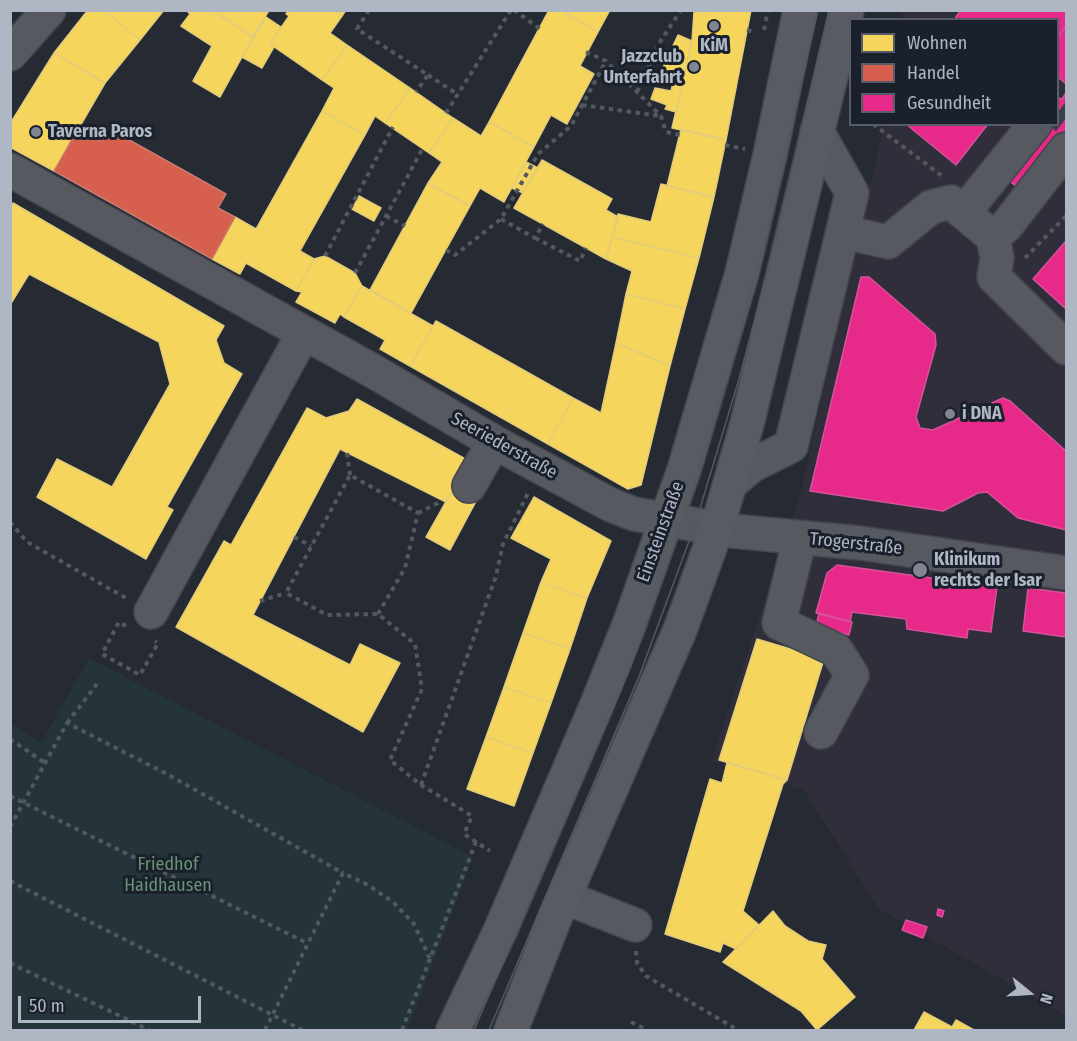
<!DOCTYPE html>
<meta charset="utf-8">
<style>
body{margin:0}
#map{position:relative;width:1077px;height:1041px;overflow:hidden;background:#262a32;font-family:"Fira Sans Condensed",sans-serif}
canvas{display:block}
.frame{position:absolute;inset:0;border:12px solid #afb6c4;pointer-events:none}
.legend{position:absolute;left:849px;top:18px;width:210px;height:108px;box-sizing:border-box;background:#1a212c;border:2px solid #565d69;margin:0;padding:8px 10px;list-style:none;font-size:18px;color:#afb6c4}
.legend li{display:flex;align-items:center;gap:12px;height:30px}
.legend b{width:30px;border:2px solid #565d69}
.north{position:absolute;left:999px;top:963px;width:60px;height:60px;-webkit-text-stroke:4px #1a212c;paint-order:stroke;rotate:108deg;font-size:16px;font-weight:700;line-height:24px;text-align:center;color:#afb6c4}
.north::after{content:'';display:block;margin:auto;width:21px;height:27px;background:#afb6c4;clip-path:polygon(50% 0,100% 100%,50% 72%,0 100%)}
.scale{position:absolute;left:18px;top:996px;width:183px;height:27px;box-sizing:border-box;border:3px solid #afb6c4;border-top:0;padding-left:8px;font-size:18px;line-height:21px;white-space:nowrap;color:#afb6c4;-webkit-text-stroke:4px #1a212c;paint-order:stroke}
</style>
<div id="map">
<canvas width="1077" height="1041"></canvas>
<div class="frame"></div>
<ul class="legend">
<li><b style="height:16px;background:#f6d55c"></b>Wohnen</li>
<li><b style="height:16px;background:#d6604d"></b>Handel</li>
<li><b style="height:16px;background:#e7298a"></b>Gesundheit</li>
</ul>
<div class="north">N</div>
<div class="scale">50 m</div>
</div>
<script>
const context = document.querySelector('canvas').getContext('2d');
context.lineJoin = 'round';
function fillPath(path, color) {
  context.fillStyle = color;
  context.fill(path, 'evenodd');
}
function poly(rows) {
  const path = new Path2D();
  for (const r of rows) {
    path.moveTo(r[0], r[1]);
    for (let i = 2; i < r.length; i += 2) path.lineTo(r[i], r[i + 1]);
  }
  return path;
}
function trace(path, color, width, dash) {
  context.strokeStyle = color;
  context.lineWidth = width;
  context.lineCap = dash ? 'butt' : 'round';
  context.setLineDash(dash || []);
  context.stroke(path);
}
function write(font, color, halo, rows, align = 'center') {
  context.font = font + ' "Fira Sans Condensed",sans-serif';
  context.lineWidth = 6;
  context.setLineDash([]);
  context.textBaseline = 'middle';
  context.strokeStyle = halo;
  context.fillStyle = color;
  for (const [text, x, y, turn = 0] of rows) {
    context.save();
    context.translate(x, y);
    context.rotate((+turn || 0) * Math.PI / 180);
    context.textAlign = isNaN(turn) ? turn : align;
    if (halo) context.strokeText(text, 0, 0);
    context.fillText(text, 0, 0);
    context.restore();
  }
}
const medical = poly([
 [903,11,1066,11,1066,1016,879,909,804,790,712,760,801,491,884,125,1058,124,1058,20,901,19]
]);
const green = poly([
 [89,658,473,857,408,1030,11,1030,11,722,41,743]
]);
const homes = poly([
 [88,10,104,10,140,40,105,83,54,53,88,10],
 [104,10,164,10,140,40,104,10],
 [186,10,212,10,253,37,220,97,193,81,212,46,181,26,190,14,186,10],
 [212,10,266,10,268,12,253,37,212,10],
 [288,10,333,10,342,16,330,33,347,45,322,80,270,44,289,16,286,14,288,10],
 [333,10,346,10,342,16,333,10],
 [549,10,560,10,598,32,580,66,594,74,567,124,551,115,534,147,489,122,549,10],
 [560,10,610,10,598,32,560,10],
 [751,10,726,140,672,128,692,41,694,12,751,10],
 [266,17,281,27,270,44,274,47,262,68,242,57,266,17],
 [678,35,692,41,676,112,665,109,667,105,651,99,655,88,671,91,673,83,658,78,678,35],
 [347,45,410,88,385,123,375,116,365,135,322,111,334,88,322,80,347,45],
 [54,53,105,83,54,171,10,147,10,124,54,53],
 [410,88,453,118,429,153,385,123,410,88],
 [322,111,365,135,300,251,314,259,296,291,246,263,240,274,212,259,235,217,256,229,322,111],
 [453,118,481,136,489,122,534,147,504,202,480,188,470,206,428,183,442,162,429,153,453,118],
 [681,129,726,140,714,197,667,186,681,129],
 [542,160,612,199,606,210,618,217,606,259,514,208,542,160],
 [526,162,538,168,523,193,512,188,526,162],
 [428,183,470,206,411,313,370,290,428,183],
 [661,184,714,197,699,258,612,237,618,214,651,222,661,184],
 [359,196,381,208,374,221,352,209,359,196],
 [13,203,224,326,216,340,224,363,242,374,167,507,173,510,146,559,37,497,57,459,112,487,170,384,159,342,29,274,10,305,10,208,13,203],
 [612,237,699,258,685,309,626,294,632,271,606,259,612,237],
 [325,256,355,273,362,286,344,317,340,314,335,323,296,302,302,292,296,291,314,259,325,256],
 [362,286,433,326,410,366,380,349,385,340,344,317,362,286],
 [626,294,685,309,670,366,616,343,626,294],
 [436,321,573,398,548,444,410,366,436,321],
 [616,343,670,366,641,485,628,489,548,444,573,398,601,413,616,343],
 [357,399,469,461,446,502,340,449,253,615,350,665,360,644,400,663,363,732,176,627,224,541,231,545,307,408,326,418,349,411,357,399],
 [458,480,481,492,450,550,426,537,458,480],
 [534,497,611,541,587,598,541,582,551,559,511,538,534,497],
 [541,582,587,598,570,649,523,633,541,582],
 [523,633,570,649,551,703,504,687,523,633],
 [757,639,824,659,787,780,719,760,757,639],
 [504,687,551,703,533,753,486,737,504,687],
 [486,737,533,753,514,806,467,789,486,737],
 [727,763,787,780,783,784,743,911,759,925,736,949,723,943,720,952,665,934,710,779,722,783,727,763],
 [773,911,785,926,808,941,826,945,822,959,855,997,817,1030,801,1011,723,962,773,911],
 [924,1012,952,1027,956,1020,974,1030,914,1030,924,1012]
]);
const shops = poly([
 [108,128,226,194,218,208,235,217,212,259,54,171,78,129,100,141,108,128]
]);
const health = poly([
 [961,10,1066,10,1066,26,1058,37,1058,20,954,20,961,10],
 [1066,26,1066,84,1058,77,1058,37,1066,26],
 [1066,93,1066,146,1022,191,1006,178,1038,124,1058,124,1058,98,1062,99,1066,93],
 [906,124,988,124,956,165,906,124],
 [1066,241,1066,309,1033,279,1066,241],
 [861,277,869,277,935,334,936,345,916,417,920,428,933,430,1003,398,1010,401,1066,451,1066,530,1018,518,987,492,978,493,943,511,810,491,861,277],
 [837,565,997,587,991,632,968,629,967,638,907,629,906,619,852,612,850,622,816,613,827,573,837,565],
 [1028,588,1066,593,1066,637,1023,631,1028,588],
 [819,613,852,622,849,635,816,626,819,613],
 [938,909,944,911,942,917,937,915,938,909],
 [906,920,927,927,923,938,902,930,906,920]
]);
const minorTunnel = poly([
 [1058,112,1066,118]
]);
const path = poly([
 [369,10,357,29,428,75,416,92],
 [514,10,540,29],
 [747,30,754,32],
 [764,30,768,10],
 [586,52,606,61,661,116,666,132,680,135],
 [428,75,457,94],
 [637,92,660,42,681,10],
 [582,105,660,116],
 [446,113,511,10],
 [873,124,942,176],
 [725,145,745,149],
 [386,216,405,226],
 [501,219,535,238,543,224],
 [535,238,580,261,586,248],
 [446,250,455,255,501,219,538,154,571,126,606,61],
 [325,256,393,127],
 [1025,258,1066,216],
 [355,273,423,148],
 [347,453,350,475],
 [418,513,442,501],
 [10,522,27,542,126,598],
 [294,537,311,546],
 [260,601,286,593],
 [378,614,405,568,418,513,350,475,286,593,327,615,378,614,415,644,422,689,390,760,421,785,472,816,464,834,490,851],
 [126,626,119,622,102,654,140,675,158,643,155,641],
 [67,723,97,684],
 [10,739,45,763],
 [421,785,496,576,503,544,529,491],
 [10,796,307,943],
 [10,827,67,723,167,774,343,873],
 [10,881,302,1030],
 [636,951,637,963,646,976,738,1030],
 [10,963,149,1030],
 [631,1022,647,1030],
 [265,1030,343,873,368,885,393,902,414,924,430,959],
 [402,1030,476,842]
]);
const minor = poly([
 [10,54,49,10],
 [10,170,373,371,494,442,611,505,634,514,732,531,860,543,1066,573],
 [965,211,1035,124],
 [844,232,888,242,931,207,951,202,993,237,997,258,994,277,1066,348],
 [993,237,1007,225,1066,149],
 [730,484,751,466,791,446,852,193,817,131],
 [469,486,494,442],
 [800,538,779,623,836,650,852,675,821,732],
 [151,612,303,334],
 [564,897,635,925]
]);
const major = poly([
 [453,1030,501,929,595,709,629,625,684,470,742,273,770,155,800,10],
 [511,1030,555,918,680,630,717,528,747,424,847,10]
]);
const tram = poly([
 [474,1030,629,671,682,524,728,376,767,234,818,10],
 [489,1030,640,674,695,525,739,379,777,236,829,10]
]);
const markers = [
 [714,26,6,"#7f8591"],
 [694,67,6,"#7f8591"],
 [36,132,6,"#7f8591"],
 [950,414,6,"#7f8591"],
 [920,570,8,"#7f8591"]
];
const poiNames = [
 ["KiM",714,46,"center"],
 ["Jazzclub",682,57,"right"],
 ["Unterfahrt",682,78,"right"],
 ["Taverna Paros",48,132],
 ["i DNA",962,414],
 ["Klinikum",934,560],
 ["rechts der Isar",934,581]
];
const streetNames = [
 ["Seeriederstraße",504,446,29],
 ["Einsteinstraße",661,532,-70],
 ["Trogerstraße",856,544,6]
];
const parkNames = [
 ["Friedhof",168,865],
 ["Haidhausen",168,886]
];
fillPath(medical, '#302e3b');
fillPath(green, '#243438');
fillPath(homes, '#f6d55c');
trace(homes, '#e1cc7b', 1.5);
fillPath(shops, '#d6604d');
trace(shops, '#ca7a71', 1.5);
fillPath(health, '#e7298a');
trace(health, '#d6539b', 1.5);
trace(minorTunnel, '#3b3f48', 33, [33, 16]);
trace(minor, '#42454b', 36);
trace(major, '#43474f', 36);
trace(path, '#53585e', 4, [4.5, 4.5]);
trace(minor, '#565960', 33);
trace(major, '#585b62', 33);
trace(tram, '#55585e', 1.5);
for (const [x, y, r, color] of markers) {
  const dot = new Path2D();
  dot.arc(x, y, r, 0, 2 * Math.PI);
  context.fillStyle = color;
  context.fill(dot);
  trace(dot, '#1a212c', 2);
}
write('bold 18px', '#afb6c4', '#1a212c', poiNames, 'left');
write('18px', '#afb6c4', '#1a212c', streetNames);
write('18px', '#689374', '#1a212c', parkNames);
</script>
